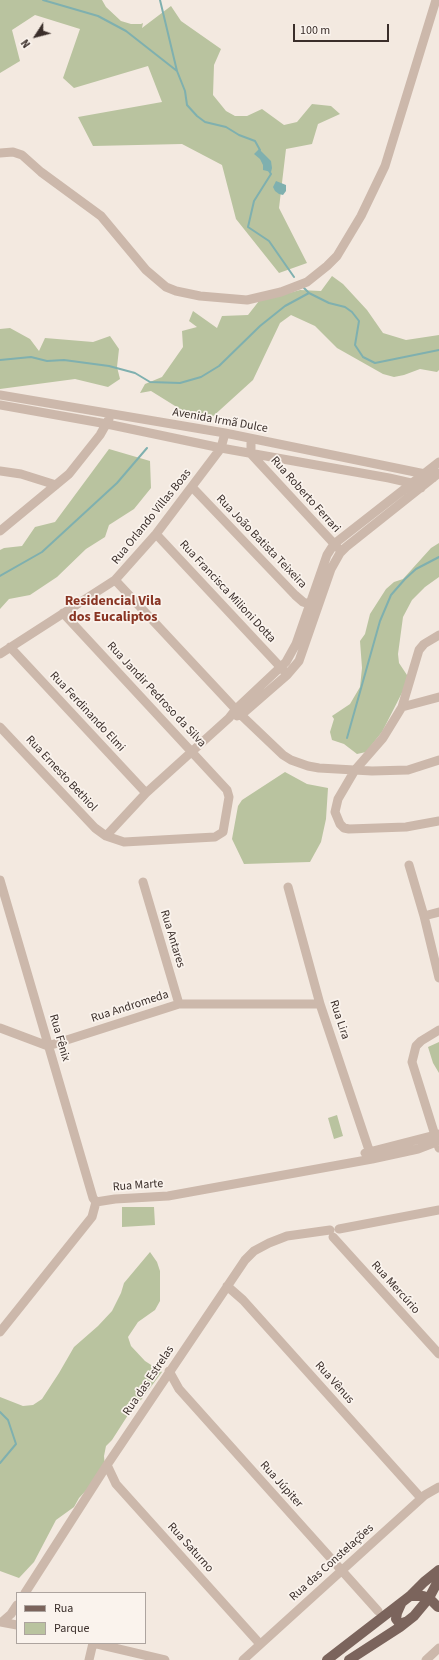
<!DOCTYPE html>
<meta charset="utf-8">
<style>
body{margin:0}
#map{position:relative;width:439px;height:1660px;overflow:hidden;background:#f3e9e0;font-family:"Source Sans 3",sans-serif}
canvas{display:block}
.legend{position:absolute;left:16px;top:1592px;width:130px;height:52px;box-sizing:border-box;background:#faf3ed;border:1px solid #ada49f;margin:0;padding:5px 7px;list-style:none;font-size:12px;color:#3a2e2a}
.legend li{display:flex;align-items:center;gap:8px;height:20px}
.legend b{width:20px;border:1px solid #ada49f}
.north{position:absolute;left:16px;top:16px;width:40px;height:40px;-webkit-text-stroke:3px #faf3ed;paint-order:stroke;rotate:234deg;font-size:11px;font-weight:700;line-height:16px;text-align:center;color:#3a2e2a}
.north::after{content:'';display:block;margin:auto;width:14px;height:18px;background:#3a2e2a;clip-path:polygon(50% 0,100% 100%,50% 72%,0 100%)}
.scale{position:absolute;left:293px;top:24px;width:96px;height:18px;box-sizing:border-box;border:2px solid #3a2e2a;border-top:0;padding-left:5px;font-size:12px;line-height:14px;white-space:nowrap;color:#3a2e2a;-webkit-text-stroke:3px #faf3ed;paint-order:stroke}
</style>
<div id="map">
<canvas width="439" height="1660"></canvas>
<ul class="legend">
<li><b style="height:5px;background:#7b645c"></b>Rua</li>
<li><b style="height:11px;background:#b9c39f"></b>Parque</li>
</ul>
<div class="north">N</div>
<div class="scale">100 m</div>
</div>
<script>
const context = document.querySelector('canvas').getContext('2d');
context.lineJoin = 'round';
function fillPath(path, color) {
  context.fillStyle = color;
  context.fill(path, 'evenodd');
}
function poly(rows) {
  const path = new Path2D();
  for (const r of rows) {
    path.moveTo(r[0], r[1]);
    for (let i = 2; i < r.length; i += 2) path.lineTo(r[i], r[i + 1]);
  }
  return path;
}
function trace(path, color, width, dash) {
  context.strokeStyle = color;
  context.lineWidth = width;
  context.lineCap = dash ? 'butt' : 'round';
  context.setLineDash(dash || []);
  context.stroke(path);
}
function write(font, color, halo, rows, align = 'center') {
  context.font = font + ' "Source Sans 3",sans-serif';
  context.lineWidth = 3.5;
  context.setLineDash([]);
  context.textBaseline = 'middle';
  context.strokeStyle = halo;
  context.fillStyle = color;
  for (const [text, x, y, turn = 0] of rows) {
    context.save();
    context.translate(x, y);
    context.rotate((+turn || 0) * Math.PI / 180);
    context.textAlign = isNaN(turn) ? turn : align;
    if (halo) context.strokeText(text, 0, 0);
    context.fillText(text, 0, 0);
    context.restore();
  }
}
const green = poly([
 [0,0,102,0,106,7,121,21,131,24,141,24,143,23,142,28,171,6,181,21,221,49,214,65,213,95,226,111,235,116,247,116,262,109,284,125,297,122,312,104,331,106,340,114,318,124,312,144,286,149,279,208,307,263,279,273,236,219,222,165,182,144,93,146,78,117,162,102,148,66,74,88,63,78,80,29,35,15,12,30,20,61,0,73],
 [332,276,343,284,367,310,383,333,406,340,439,335,439,370,437,372,420,369,404,375,394,377,383,374,337,348,315,326,291,315,280,323,253,380,210,419,196,419,151,391,140,393,145,384,162,377,183,347,182,331,197,327,189,321,193,311,217,328,222,316,248,315,259,301,300,290,321,291],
 [10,328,30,339,39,351,45,338,93,342,110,336,119,349,117,367,120,379,108,387,75,379,0,389,0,329],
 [109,449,150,461,151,488,134,509,109,525,105,537,86,549,57,577,30,595,9,599,0,609,0,550,4,548,22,546,35,527,55,522],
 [439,543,439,577,425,587,412,600,403,617,398,654,399,663,407,675,408,681,382,732,366,752,357,754,344,744,332,740,330,732,334,719,332,716,350,704,360,687,362,668,360,641,365,634,370,614,386,589,394,582,403,579,431,548],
 [285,772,307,784,328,788,326,819,321,842,310,862,244,864,232,839,238,806,242,800],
 [439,1042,439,1073,433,1063,428,1047],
 [337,1115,343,1136,334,1139,328,1118],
 [122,1207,154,1207,155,1225,122,1227],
 [150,1252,157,1262,160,1271,160,1301,155,1310,138,1322,128,1337,131,1346,145,1361,162,1372,138,1404,128,1415,112,1440,106,1446,104,1456,105,1468,93,1483,79,1498,74,1507,56,1520,34,1562,19,1578,0,1571,0,1397,23,1406,33,1405,42,1399,59,1373,74,1347,98,1326,112,1311,121,1293,124,1283]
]);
const water = poly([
 [259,149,271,161,272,168,271,172,263,170,263,165,260,159,254,154],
 [276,181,286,185,286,191,283,195,279,194,275,191,273,187]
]);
const stream = poly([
 [43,0,98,16,126,31,177,71,185,91,187,105,197,116,205,122,226,127,239,135,255,141,260,150],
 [160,0,177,71],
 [268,169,271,174,254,201,248,227,269,241,294,277],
 [304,288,309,293,329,303,345,307,352,312,359,321,355,345,363,357,375,363,439,350],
 [0,360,31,357,47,361,64,360,109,366,135,373,150,382,180,383,201,377,219,366,260,326,285,306,309,293],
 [0,576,42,552,117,483,147,448],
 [347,738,380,621,391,595,405,579,416,569,439,557],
 [0,1412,8,1420,16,1444,0,1463]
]);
const minor = poly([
 [0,153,13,152,22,155,41,172,101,216,146,270,166,287,176,291,200,296,247,300,281,292,307,282,327,266,337,256,361,216,385,166,436,0],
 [0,395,225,433,425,474,433,478],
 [0,405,107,424,221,448,389,478,411,483,421,488],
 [251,439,251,454,338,548],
 [0,471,21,474,56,485],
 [192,487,295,595,303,602,315,606],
 [0,531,69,474,100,435,109,419],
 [156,534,285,672],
 [115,580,241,715,283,755,291,760,308,766,319,768,372,771,408,770,439,760],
 [439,635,424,644,419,650,402,707,383,738,355,770,338,799,335,812,340,824,344,828,349,829,406,827,439,821],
 [10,647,146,793],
 [0,654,115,580,156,534,221,448,225,433],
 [402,707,439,697],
 [237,716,241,715,287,675,299,661,331,569,340,553,346,547,439,473],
 [0,727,95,828,106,836,124,842,215,837,223,832,229,797,227,790,63,613],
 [106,836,146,793,229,718,236,709,286,662,296,644,327,555,334,544,439,462],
 [409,865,424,916,439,978],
 [0,880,93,1198,96,1202],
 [143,882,179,1004],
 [288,887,320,1004,372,1159],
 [424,916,439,912],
 [0,1028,48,1046,179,1004,320,1004],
 [439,1030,421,1041,416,1046,412,1062,439,1148],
 [365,1153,439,1134],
 [96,1202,115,1199,168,1196,372,1159,418,1149,439,1141],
 [339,1229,439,1210],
 [333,1237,439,1354],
 [227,1286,243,1300,421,1498],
 [0,1332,92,1217,96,1202],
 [169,1371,179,1389,378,1611],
 [107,1465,116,1484,260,1644],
 [25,1593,107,1465,245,1260,254,1251,269,1243,287,1236,330,1230],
 [0,1622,17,1625],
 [2,1622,11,1614,17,1605],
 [93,1643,165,1660],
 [89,1660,93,1643],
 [243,1660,425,1495,439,1487],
 [426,1660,439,1648]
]);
const major = poly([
 [410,1596,423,1596,429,1598,438,1607],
 [401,1604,397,1613,396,1619,400,1624,408,1621],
 [327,1660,410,1596,424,1582,439,1570],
 [349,1660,400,1627,414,1616,429,1598,439,1579]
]);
const streetNames = [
 ["Avenida Irmã Dulce",220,421,10],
 ["Rua Roberto Ferrari",305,495,48],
 ["Rua Orlando Villas Boas",152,517,-51],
 ["Rua João Batista Teixeira",261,542,46],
 ["Rua Francisca Milioni Dotta",227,592,47],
 ["Rua Jandir Pedroso da Silva",156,695,47],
 ["Rua Ferdinando Elmi",87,712,47],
 ["Rua Ernesto Bethiol",61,774,47],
 ["Rua Antares",172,939,73],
 ["Rua Andromeda",130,1007,-18],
 ["Rua Lira",339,1020,72],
 ["Rua Fênix",59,1038,74],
 ["Rua Marte",138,1186,-4],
 ["Rua Mercúrio",395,1288,48],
 ["Rua das Estrelas",149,1381,-56],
 ["Rua Vênus",334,1383,48],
 ["Rua Júpiter",281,1485,48],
 ["Rua Saturno",190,1548,48],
 ["Rua das Constelações",332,1563,-42]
];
const quarterNames = [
 ["Residencial Vila",113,602],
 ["dos Eucaliptos",113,618]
];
fillPath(green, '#b9c39f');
fillPath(water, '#7fb0af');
trace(stream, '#7fb0af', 2);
trace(minor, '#ccb8ab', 9);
trace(major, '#7b645c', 10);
write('12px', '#3a2e2a', '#faf3ed', streetNames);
write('bold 14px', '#893523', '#faf3ed', quarterNames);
</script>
